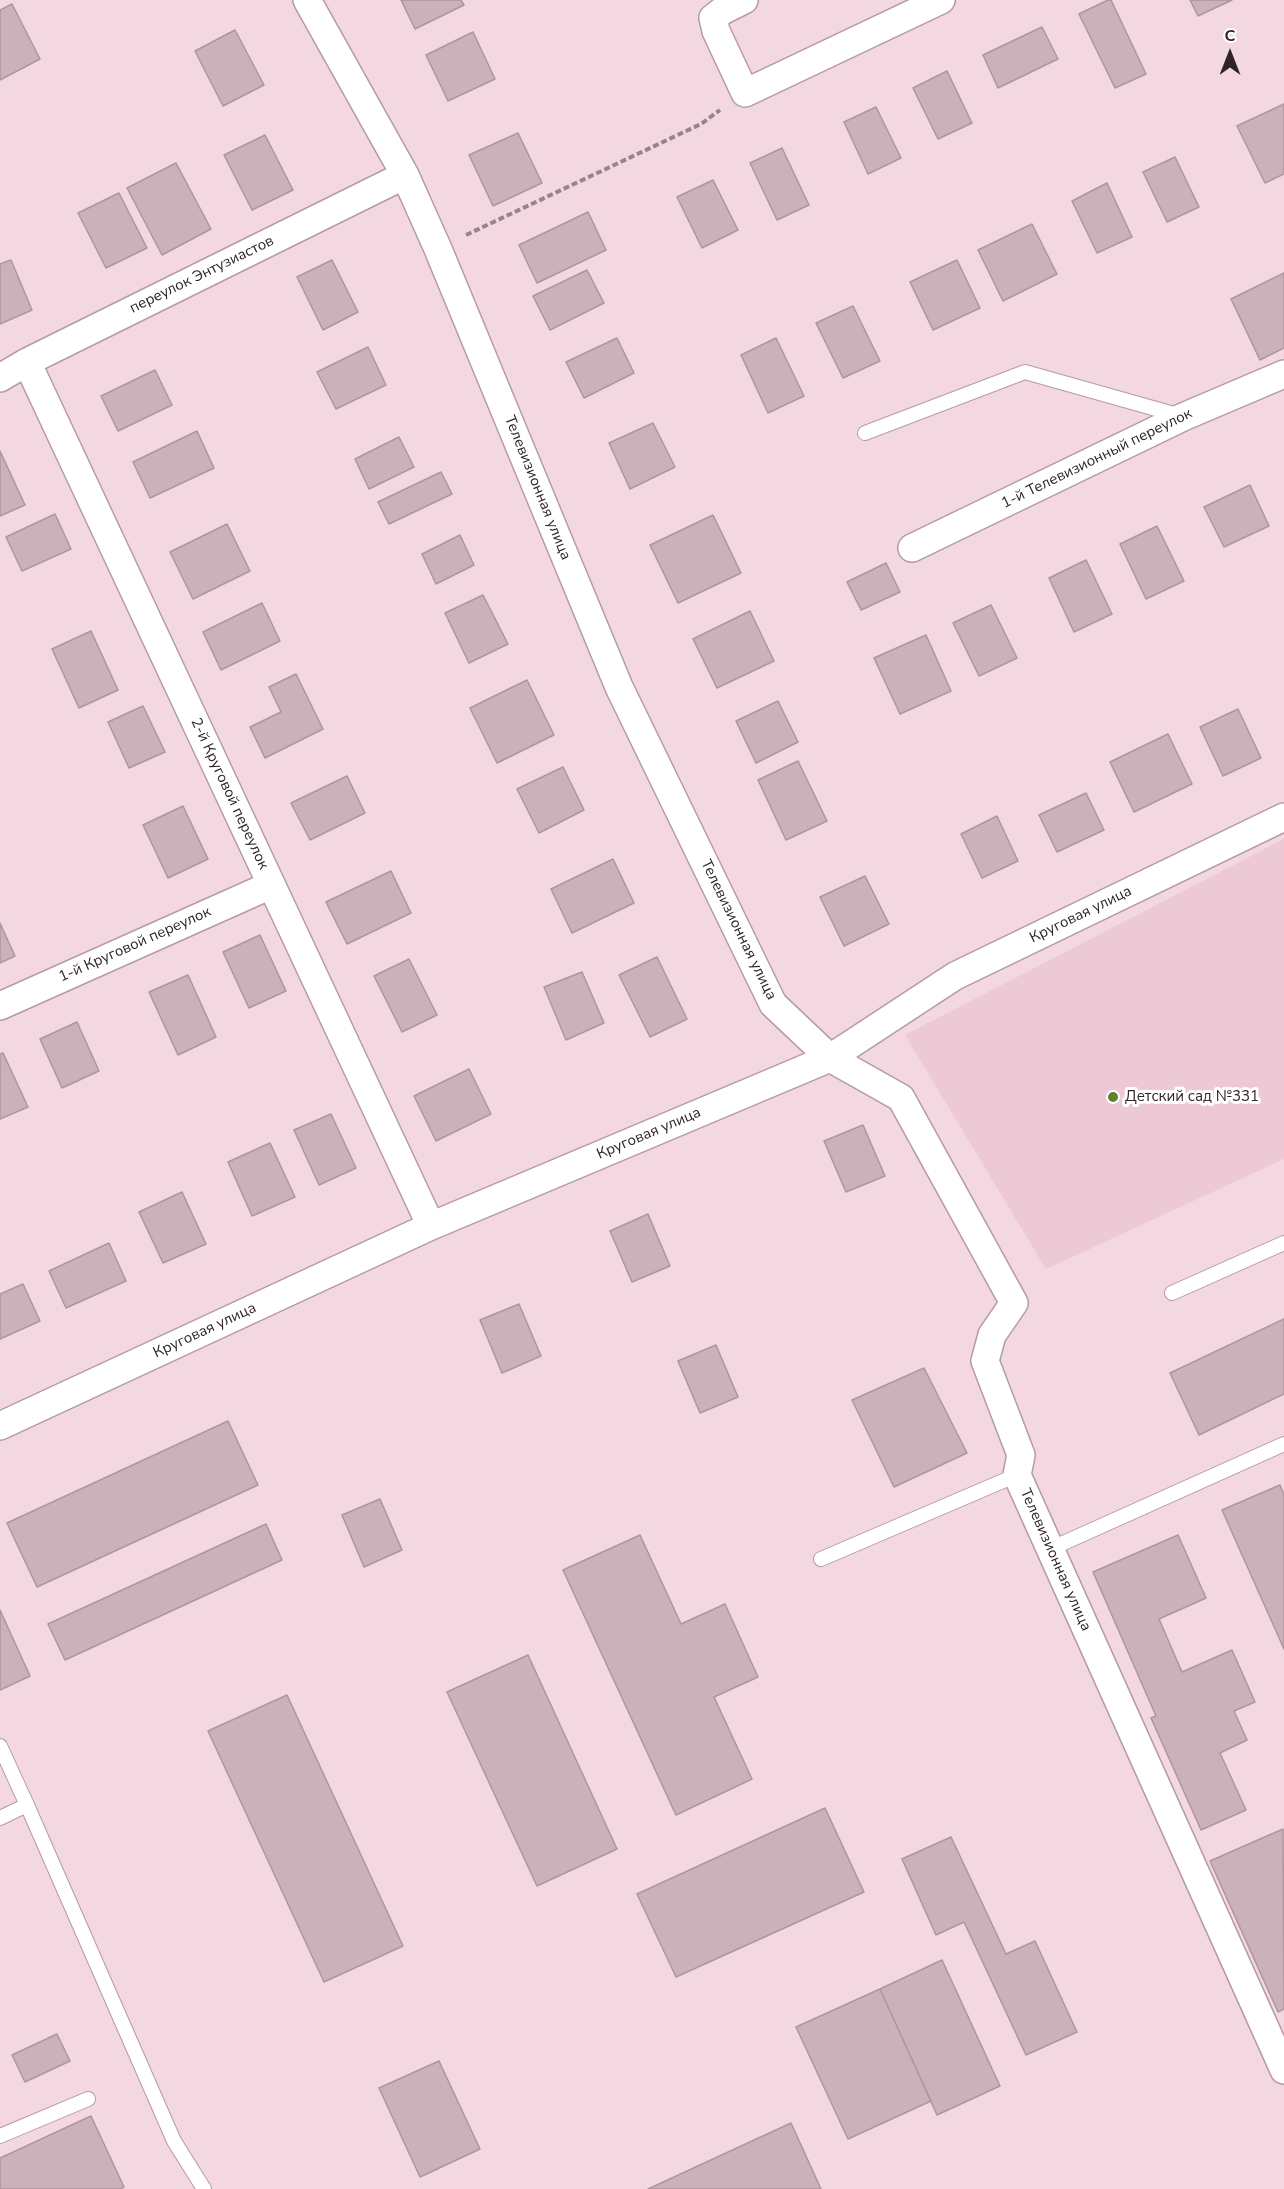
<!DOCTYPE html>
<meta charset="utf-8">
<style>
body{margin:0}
#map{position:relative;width:1284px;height:2189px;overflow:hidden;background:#f3d7e1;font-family:"Nunito Sans",sans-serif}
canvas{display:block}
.north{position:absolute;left:1200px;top:24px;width:60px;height:60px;-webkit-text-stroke:4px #fff;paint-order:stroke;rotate:0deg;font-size:16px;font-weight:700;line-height:24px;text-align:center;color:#2e2428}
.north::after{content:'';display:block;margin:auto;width:21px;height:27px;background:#2e2428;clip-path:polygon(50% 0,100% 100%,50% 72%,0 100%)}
</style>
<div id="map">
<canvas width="1284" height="2189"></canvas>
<div class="north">С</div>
</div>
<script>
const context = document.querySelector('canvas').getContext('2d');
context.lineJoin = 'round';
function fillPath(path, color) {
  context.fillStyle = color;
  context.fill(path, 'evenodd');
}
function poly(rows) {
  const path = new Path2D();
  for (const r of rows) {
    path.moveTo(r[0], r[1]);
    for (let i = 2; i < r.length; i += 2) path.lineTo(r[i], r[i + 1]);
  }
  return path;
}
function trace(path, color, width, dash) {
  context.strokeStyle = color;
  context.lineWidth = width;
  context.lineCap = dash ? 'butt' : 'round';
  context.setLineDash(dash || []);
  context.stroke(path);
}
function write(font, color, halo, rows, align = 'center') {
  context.font = font + ' "Nunito Sans",sans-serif';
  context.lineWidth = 6;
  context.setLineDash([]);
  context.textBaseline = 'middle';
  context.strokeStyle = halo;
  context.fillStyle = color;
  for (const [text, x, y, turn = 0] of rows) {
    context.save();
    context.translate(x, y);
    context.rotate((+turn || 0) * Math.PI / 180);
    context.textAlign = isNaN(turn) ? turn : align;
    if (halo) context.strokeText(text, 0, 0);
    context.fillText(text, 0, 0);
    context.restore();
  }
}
const built = poly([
 [1284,839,1284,1159,1046,1269,905,1035]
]);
const building = poly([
 [401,0,461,0,464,5,415,29,401,0],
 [1108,0,1111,0,1146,74,1115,88,1079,14,1108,0],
 [1190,0,1232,0,1198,16,1190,0],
 [12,4,40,59,0,80,0,10,12,4],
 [1042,27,1058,59,998,88,983,55,1042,27],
 [235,30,264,85,223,106,195,51,235,30],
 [473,32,495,79,448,101,426,55,473,32],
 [947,71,972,123,938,139,913,88,947,71],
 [1284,104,1284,174,1265,183,1237,126,1284,104],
 [876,107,901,158,868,174,844,122,876,107],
 [518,133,542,183,493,206,469,155,518,133],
 [265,135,293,190,252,210,224,155,265,135],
 [782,148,809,205,777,220,750,163,782,148],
 [1175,157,1199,207,1167,222,1143,172,1175,157],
 [176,163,211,229,162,255,127,188,176,163],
 [713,180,738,230,702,248,677,197,713,180],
 [1107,183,1132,237,1097,253,1072,201,1107,183],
 [119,193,147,248,106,268,78,213,119,193],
 [588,212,606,250,537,283,519,245,588,212],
 [1032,224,1057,274,1003,301,978,250,1032,224],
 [11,260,32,310,0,324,0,264,11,260],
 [332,260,358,312,323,330,297,277,332,260],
 [957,260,980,308,933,330,910,282,957,260],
 [587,270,604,303,550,330,533,296,587,270],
 [1284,273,1284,348,1260,360,1231,299,1284,273],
 [853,306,880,361,843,378,816,323,853,306],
 [617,338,634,373,584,398,566,362,617,338],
 [776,338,804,396,768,413,741,355,776,338],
 [368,347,386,385,336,409,317,372,368,347],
 [155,370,172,405,118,431,101,396,155,370],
 [653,423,675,467,630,489,609,443,653,423],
 [197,431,214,468,150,498,133,462,197,431],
 [399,437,414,467,369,489,355,459,399,437],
 [0,451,25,505,0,516,0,451],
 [441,472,452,494,389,524,378,502,441,472],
 [1250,485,1269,526,1224,547,1204,507,1250,485],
 [55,514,71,549,22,571,6,537,55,514],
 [713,515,741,573,678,603,650,545,713,515],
 [227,524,250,571,193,599,170,552,227,524],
 [1157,526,1184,581,1146,599,1120,544,1157,526],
 [460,535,474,565,436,584,422,554,460,535],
 [1086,560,1112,614,1074,632,1049,578,1086,560],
 [886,563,900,592,861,610,847,582,886,563],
 [483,595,508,644,469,663,445,613,483,595],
 [262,603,280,641,221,670,203,632,262,603],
 [991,605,1017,658,979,676,953,623,991,605],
 [750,611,774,661,717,688,693,639,750,611],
 [91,631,118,690,79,708,52,649,91,631],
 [926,635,951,691,900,714,874,658,926,635],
 [296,674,323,729,265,758,250,727,281,712,269,687,296,674],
 [527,680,554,735,497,763,470,708,527,680],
 [778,701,798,742,756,763,736,721,778,701],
 [143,706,165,752,129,768,108,722,143,706],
 [1238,709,1261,758,1223,776,1200,727,1238,709],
 [1168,734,1192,784,1134,812,1110,762,1168,734],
 [798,761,827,821,786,840,758,780,798,761],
 [563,767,584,810,539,833,517,789,563,767],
 [347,776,365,813,310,840,291,803,347,776],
 [1086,793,1104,830,1057,852,1039,815,1086,793],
 [183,806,208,859,168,878,143,825,183,806],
 [997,816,1018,861,982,878,961,834,997,816],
 [613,859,634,903,572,933,551,889,613,859],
 [391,871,411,913,347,944,326,902,391,871],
 [865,876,889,924,844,946,820,897,865,876],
 [0,923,15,956,0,963,0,923],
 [260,935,286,991,249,1008,223,952,260,935],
 [657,957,687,1019,650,1037,619,975,657,957],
 [409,959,437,1015,402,1032,374,976,409,959],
 [582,972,604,1023,566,1040,544,987,582,972],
 [188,975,216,1037,178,1055,149,992,188,975],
 [77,1022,99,1071,62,1088,40,1039,77,1022],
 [3,1053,28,1107,0,1119,0,1054,3,1053],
 [469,1069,491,1114,436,1141,414,1096,469,1069],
 [331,1114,356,1168,319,1185,294,1130,331,1114],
 [863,1125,885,1176,846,1192,824,1141,863,1125],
 [270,1143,295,1197,252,1216,228,1162,270,1143],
 [182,1192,206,1244,163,1263,139,1212,182,1192],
 [648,1214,670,1266,632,1282,610,1231,648,1214],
 [109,1243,126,1281,66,1308,49,1271,109,1243],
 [23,1284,40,1321,0,1339,0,1294,23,1284],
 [519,1304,541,1356,502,1373,480,1320,519,1304],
 [1284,1319,1284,1394,1199,1435,1170,1373,1284,1319],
 [716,1345,738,1397,700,1413,678,1361,716,1345],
 [924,1368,967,1453,894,1487,852,1400,924,1368],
 [228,1421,258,1485,37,1587,7,1523,228,1421],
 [1280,1485,1284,1495,1284,1649,1222,1510,1280,1485],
 [380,1499,402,1550,364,1567,342,1515,380,1499],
 [266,1524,282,1560,65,1660,48,1624,266,1524],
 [640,1535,681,1624,725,1604,758,1677,714,1697,752,1779,676,1815,563,1570,640,1535],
 [1178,1535,1206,1598,1159,1619,1182,1672,1232,1650,1255,1702,1234,1711,1247,1740,1220,1753,1246,1810,1201,1830,1151,1718,1156,1716,1093,1572,1178,1535],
 [0,1610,30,1676,0,1690,0,1610],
 [528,1655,617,1849,537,1886,447,1692,528,1655],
 [287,1695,403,1946,324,1982,208,1731,287,1695],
 [825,1808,864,1892,676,1977,637,1894,825,1808],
 [1283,1829,1284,2009,1278,2012,1210,1861,1283,1829],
 [951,1837,1006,1954,1035,1941,1077,2032,1026,2055,964,1922,936,1935,902,1859,951,1837],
 [942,1960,1000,2086,937,2115,880,1989,942,1960],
 [880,1989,931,2101,848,2139,796,2027,880,1989],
 [57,2034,70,2061,25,2082,12,2055,57,2034],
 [439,2061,480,2149,420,2177,379,2088,439,2061],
 [91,2116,124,2187,120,2189,0,2189,0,2158,91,2116],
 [791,2123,821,2189,648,2189,791,2123]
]);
const path = poly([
 [466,235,701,124,720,110]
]);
const service = poly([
 [865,433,1025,372,1181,416],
 [1172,1293,1284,1243],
 [1050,1549,1284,1444],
 [821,1559,1017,1475],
 [0,1746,27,1805,0,1818],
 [27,1805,174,2141,204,2189],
 [0,2136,88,2099]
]);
const minor = poly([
 [307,0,405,175,438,249,619,687,773,1004,830,1058,901,1098,1014,1303,992,1335,985,1361,1021,1455,1017,1475,1284,2070],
 [744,0,722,11,713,18,716,31,745,93,941,0],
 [27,362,431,1226],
 [0,378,27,362,405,175],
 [912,548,1183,417,1284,374],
 [0,1006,271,885],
 [0,1426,431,1226,830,1058,955,976,1284,817]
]);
const markers = [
 [1113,1097,6,"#647e32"]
];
const streetNames = [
 ["переулок Энтузиастов",202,275,-26],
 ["1-й Телевизионный переулок",1097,459,-26],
 ["Телевизионная улица",537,488,68],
 ["2-й Круговой переулок",229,794,65],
 ["Круговая улица",1081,915,-26],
 ["Телевизионная улица",738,930,64],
 ["1-й Круговой переулок",135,945,-24],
 ["Круговая улица",649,1134,-23],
 ["Круговая улица",205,1331,-25],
 ["Телевизионная улица",1055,1560,66]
];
const poiNames = [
 ["Детский сад №331",1125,1097]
];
fillPath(built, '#ecc9d5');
fillPath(building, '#cbb1ba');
trace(building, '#af959f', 1.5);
trace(service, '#b59ba4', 16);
trace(minor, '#b59ba4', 30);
trace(path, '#98858c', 4, [6, 3]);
trace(service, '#fff', 14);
trace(minor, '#fff', 27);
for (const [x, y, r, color] of markers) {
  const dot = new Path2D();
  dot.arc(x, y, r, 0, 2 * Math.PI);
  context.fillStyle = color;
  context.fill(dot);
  trace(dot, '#fff', 2);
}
write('15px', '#2e2428', '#fff', streetNames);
write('15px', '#2e2428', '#fff', poiNames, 'left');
</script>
